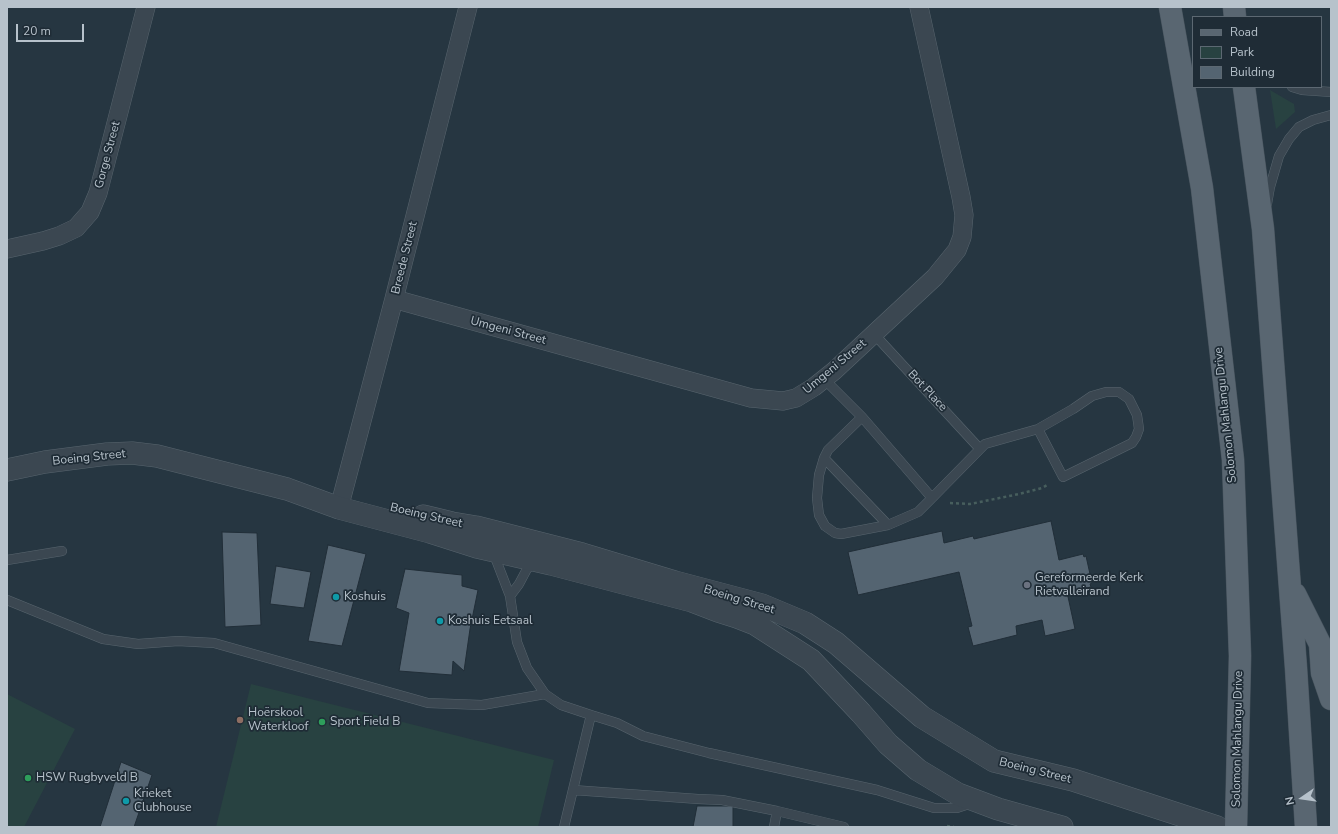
<!DOCTYPE html>
<meta charset="utf-8">
<style>
body{margin:0}
#map{position:relative;width:1338px;height:834px;overflow:hidden;background:#263641;font-family:"Nunito Sans",sans-serif}
canvas{display:block}
.frame{position:absolute;inset:0;border:8px solid #b7c2cb;pointer-events:none}
.legend{position:absolute;left:1192px;top:16px;width:130px;height:72px;box-sizing:border-box;background:#1f2c36;border:1px solid #5c6872;margin:0;padding:5px 7px;list-style:none;font-size:12px;color:#b7c2cb}
.legend li{display:flex;align-items:center;gap:8px;height:20px}
.legend b{width:20px;border:1px solid #5c6872}
.north{position:absolute;left:1282px;top:778px;width:40px;height:40px;-webkit-text-stroke:3px #1f2c36;paint-order:stroke;rotate:257deg;font-size:11px;font-weight:700;line-height:16px;text-align:center;color:#b7c2cb}
.north::after{content:'';display:block;margin:auto;width:14px;height:18px;background:#b7c2cb;clip-path:polygon(50% 0,100% 100%,50% 72%,0 100%)}
.scale{position:absolute;left:16px;top:24px;width:68px;height:18px;box-sizing:border-box;border:2px solid #b7c2cb;border-top:0;padding-left:5px;font-size:12px;line-height:14px;white-space:nowrap;color:#b7c2cb;-webkit-text-stroke:3px #1f2c36;paint-order:stroke}
</style>
<div id="map">
<canvas width="1338" height="834"></canvas>
<div class="frame"></div>
<ul class="legend">
<li><b style="height:5px;background:#596671"></b>Road</li>
<li><b style="height:11px;background:#284241"></b>Park</li>
<li><b style="height:11px;background:#546471"></b>Building</li>
</ul>
<div class="north">N</div>
<div class="scale">20 m</div>
</div>
<script>
const context = document.querySelector('canvas').getContext('2d');
context.lineJoin = 'round';
function fillPath(path, color) {
  context.fillStyle = color;
  context.fill(path, 'evenodd');
}
function poly(rows) {
  const path = new Path2D();
  for (const r of rows) {
    path.moveTo(r[0], r[1]);
    for (let i = 2; i < r.length; i += 2) path.lineTo(r[i], r[i + 1]);
  }
  return path;
}
function trace(path, color, width, dash) {
  context.strokeStyle = color;
  context.lineWidth = width;
  context.lineCap = dash ? 'butt' : 'round';
  context.setLineDash(dash || []);
  context.stroke(path);
}
function write(font, color, halo, rows, align = 'center') {
  context.font = font + ' "Nunito Sans",sans-serif';
  context.lineWidth = 3.5;
  context.setLineDash([]);
  context.textBaseline = 'middle';
  context.strokeStyle = halo;
  context.fillStyle = color;
  for (const [text, x, y, turn = 0] of rows) {
    context.save();
    context.translate(x, y);
    context.rotate((+turn || 0) * Math.PI / 180);
    context.textAlign = isNaN(turn) ? turn : align;
    if (halo) context.strokeText(text, 0, 0);
    context.fillText(text, 0, 0);
    context.restore();
  }
}
const green = poly([
 [1270,90,1294,104,1295,112,1276,129],
 [251,684,554,760,538,827,216,827],
 [7,694,75,729,24,827,7,827]
]);
const building = poly([
 [1051,521,1059,560,1083,554,1084,557,1086,556,1092,583,1090,584,1091,587,1067,592,1075,629,1045,636,1042,620,1016,626,1017,635,973,646,968,627,972,626,959,572,858,595,848,552,942,531,944,543,973,536,974,539,1051,521],
 [222,532,257,533,261,625,225,627,222,532],
 [328,545,366,554,342,646,308,641,328,545],
 [276,566,311,572,304,608,270,604,276,566],
 [405,569,462,575,462,586,478,590,470,629,464,671,453,661,452,675,399,671,409,613,396,608,405,569],
 [121,762,152,775,134,827,100,827,121,762],
 [697,806,733,806,733,827,693,827,697,806]
]);
const path = poly([
 [950,503,970,504,1019,494,1042,488,1049,484],
 [947,826,954,827]
]);
const service = poly([
 [1292,87,1302,90,1331,92],
 [1267,204,1270,187,1279,156,1289,139,1299,127,1313,120,1331,115],
 [874,334,980,449],
 [824,379,862,417,828,450,824,458,819,475,817,498,819,515,825,526,835,533,841,534,888,525,918,512,932,498,862,417],
 [824,458,888,525],
 [932,498,985,444,1038,429,1073,409,1092,396,1106,392,1119,392,1129,399,1137,415,1139,429,1136,437,1132,443,1063,477,1038,429],
 [493,552,510,596,517,642,527,668,545,694,561,705,591,715,564,827],
 [7,560,62,551],
 [510,596,519,584,527,569,535,561],
 [7,600,103,639,138,644,178,641,214,643,428,703,482,705,545,694],
 [591,715,617,723,643,736,709,753,877,790,934,808,957,808,972,803],
 [573,790,698,799,722,800,777,811,844,827],
 [774,827,777,811]
]);
const minor = poly([
 [7,249,43,241,59,236,76,228,90,212,98,193,146,7],
 [394,299,751,398,783,401,796,398,814,387,834,371,935,277,957,250,962,237,964,215,961,197,919,7],
 [339,508,394,299,468,7]
]);
const tertiary = poly([
 [7,470,45,462,107,454,132,453,157,456,287,489,339,508,430,532,477,547,551,564,692,601,718,611,737,617,755,624,811,660,861,713,888,744,918,770,958,794,998,809,1062,827],
 [423,516,452,523,476,527,582,554,675,582,762,605,805,623,836,643,922,717,994,761,1073,780,1217,827]
]);
const primary = poly([
 [1170,7,1202,188,1233,460,1240,656,1236,827],
 [1234,7,1235,17],
 [1244,87,1263,229,1296,668,1306,827],
 [1295,594,1320,644,1322,673,1331,699]
]);
const markers = [
 [1027,585,4,"#6b7280"],
 [336,597,4,"#0f9aa8"],
 [440,621,4,"#0f9aa8"],
 [240,720,4,"#8d6e63"],
 [322,722,4,"#2e9e5b"],
 [28,778,4,"#2e9e5b"],
 [126,801,4,"#0f9aa8"]
];
const streetNames = [
 ["Gorge Street",108,155,-75],
 ["Breede Street",405,258,-76],
 ["Umgeni Street",508,331,15],
 ["Umgeni Street",835,367,-40],
 ["Bot Place",927,391,47],
 ["Solomon Mahlangu Drive",1226,415,-96],
 ["Boeing Street",89,458,-6],
 ["Boeing Street",426,516,13],
 ["Boeing Street",739,600,17],
 ["Solomon Mahlangu Drive",1238,739,-89],
 ["Boeing Street",1035,771,14]
];
const poiNames = [
 ["Gereformeerde Kerk",1035,578],
 ["Rietvalleirand",1035,592],
 ["Koshuis",344,597],
 ["Koshuis Eetsaal",448,621],
 ["Hoërskool",248,713],
 ["Waterkloof",248,727],
 ["Sport Field B",330,722],
 ["HSW Rugbyveld B",36,778],
 ["Krieket",134,794],
 ["Clubhouse",134,808]
];
fillPath(green, '#284241');
fillPath(building, '#546471');
trace(building, '#212e38', 1);
trace(service, '#58656e', 10);
trace(minor, '#58656e', 19);
trace(tertiary, '#58656e', 23);
trace(primary, '#47535d', 23);
trace(path, '#475e5d', 2.5, [3, 3]);
trace(service, '#3b4751', 9);
trace(minor, '#3b4751', 18);
trace(tertiary, '#3b4751', 22);
trace(primary, '#596671', 22);
for (const [x, y, r, color] of markers) {
  const dot = new Path2D();
  dot.arc(x, y, r, 0, 2 * Math.PI);
  context.fillStyle = color;
  context.fill(dot);
  trace(dot, '#1f2c36', 1.5);
}
write('12px', '#b7c2cb', '#1f2c36', streetNames);
write('12px', '#b7c2cb', '#1f2c36', poiNames, 'left');
</script>
